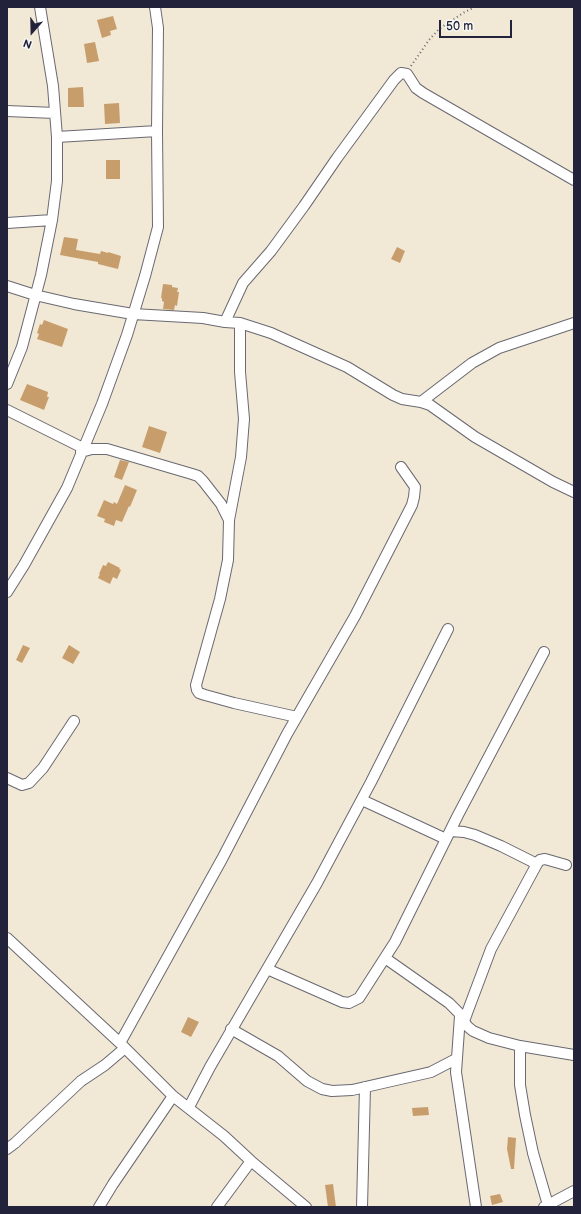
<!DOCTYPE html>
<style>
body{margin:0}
#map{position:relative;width:581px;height:1214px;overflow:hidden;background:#f1e9d5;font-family:"Balsamiq Sans",sans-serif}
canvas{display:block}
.frame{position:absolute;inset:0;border:8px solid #22223b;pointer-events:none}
.north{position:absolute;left:12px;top:12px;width:40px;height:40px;-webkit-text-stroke:3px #f6f6f2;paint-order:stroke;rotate:200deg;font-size:11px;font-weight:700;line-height:16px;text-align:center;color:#22223b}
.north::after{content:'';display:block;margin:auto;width:14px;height:18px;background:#22223b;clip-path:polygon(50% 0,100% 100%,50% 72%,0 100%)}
.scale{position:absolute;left:439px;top:20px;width:73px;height:18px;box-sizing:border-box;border:2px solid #22223b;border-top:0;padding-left:5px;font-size:12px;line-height:14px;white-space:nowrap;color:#22223b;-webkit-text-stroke:3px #f6f6f2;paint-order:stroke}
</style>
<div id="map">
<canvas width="581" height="1214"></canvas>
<div class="frame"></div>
<div class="north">N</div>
<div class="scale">50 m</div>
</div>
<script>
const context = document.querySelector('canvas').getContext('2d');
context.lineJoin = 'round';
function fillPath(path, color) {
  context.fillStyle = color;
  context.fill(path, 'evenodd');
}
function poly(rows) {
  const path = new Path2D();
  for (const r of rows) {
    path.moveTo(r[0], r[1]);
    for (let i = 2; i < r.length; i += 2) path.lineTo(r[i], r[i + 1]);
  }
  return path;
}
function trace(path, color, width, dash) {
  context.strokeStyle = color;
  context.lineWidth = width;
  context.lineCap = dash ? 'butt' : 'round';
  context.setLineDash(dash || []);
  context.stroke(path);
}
const building = poly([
 [113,16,117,29,110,31,111,35,102,38,97,20],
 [95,42,99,61,87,63,84,44],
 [83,87,84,107,68,107,68,88],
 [119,103,120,123,105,124,104,104],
 [106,160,120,160,120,179,106,179],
 [64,237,78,239,76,250,100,254,101,251,108,253,108,252,121,256,118,269,98,264,98,262,60,255],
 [397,247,405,251,400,263,391,259],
 [163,284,172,285,172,287,178,288,177,292,179,292,177,306,175,305,174,310,163,309,164,302,162,301,162,298,161,298],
 [44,320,68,329,62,347,37,339,39,334,37,333,40,324,42,325],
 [27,384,48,392,47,397,49,397,44,410,20,400],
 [149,426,167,432,160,453,142,447],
 [120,460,129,462,122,480,114,477],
 [125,485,137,490,130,507,129,506,122,522,116,520,114,526,104,522,105,519,97,516,104,500,113,504,114,502,117,504],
 [108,562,120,568,119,569,121,570,117,579,113,577,110,584,98,578,100,574,99,574,103,565,106,566],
 [23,645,30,648,22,663,16,660],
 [69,645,80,652,73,664,62,658],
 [188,1017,199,1022,191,1037,181,1032],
 [428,1107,429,1115,413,1116,412,1108],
 [508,1137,516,1138,514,1169,511,1169,507,1149],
 [333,1184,336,1207,328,1207,325,1185],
 [500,1194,503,1202,492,1205,490,1196]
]);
const path = poly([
 [411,66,429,40,439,29,463,13,475,7]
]);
const minor = poly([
 [7,111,55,113],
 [57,137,157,131],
 [7,223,52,220],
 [7,286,35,295,74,304,133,314,203,318,225,322,240,323,271,333,347,367,393,395,402,399,421,402,430,405,475,437,553,482,574,492],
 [225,322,243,283,271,251,304,206,337,158,394,80,401,73,407,74,416,88,423,93,574,180],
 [7,384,22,347,41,275,52,220,57,181,57,137,53,86,40,7],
 [421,402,472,363,499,348,574,323],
 [7,410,83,448],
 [81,452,92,449,107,449,192,474,198,476,203,481,221,504,229,520,228,560,220,599,196,685,197,690,199,693,205,695,234,703,297,717],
 [229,520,241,457,244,419,240,372,240,323],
 [7,592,24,565,67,488,102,404,127,335,145,276,158,227,157,131,158,28,155,7],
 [7,778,22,785,29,783,43,768,74,721],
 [362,800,446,839],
 [450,831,464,832,475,835,501,846,537,864],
 [7,938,120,1043,173,1096,224,1136,251,1161,306,1207],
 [385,958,449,1003,459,1013,467,1026,473,1031,489,1038,520,1046,574,1055],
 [267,969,342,1002,349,1003,359,998,395,942,458,815,544,652],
 [460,1016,456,1072,476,1207],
 [464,1021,491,949,538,862,540,860,545,859,566,865],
 [231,1029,278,1056,307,1081,322,1089,332,1091,352,1090,431,1072,456,1059],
 [120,1043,222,859,287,734,355,616,412,505,414,497,415,487,401,467],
 [520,1046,520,1085,525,1115,533,1153,548,1205],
 [189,1107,210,1067,317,883,371,782,448,629],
 [7,1149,15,1143,81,1081,105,1065,125,1048],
 [99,1207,113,1184,173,1096],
 [217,1207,251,1161],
 [362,1207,365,1087],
 [544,1207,574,1191]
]);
fillPath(building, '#c89d6c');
trace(minor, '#6a6871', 12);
trace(path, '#6a6871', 2, [1, 3]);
trace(minor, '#fff', 10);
</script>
